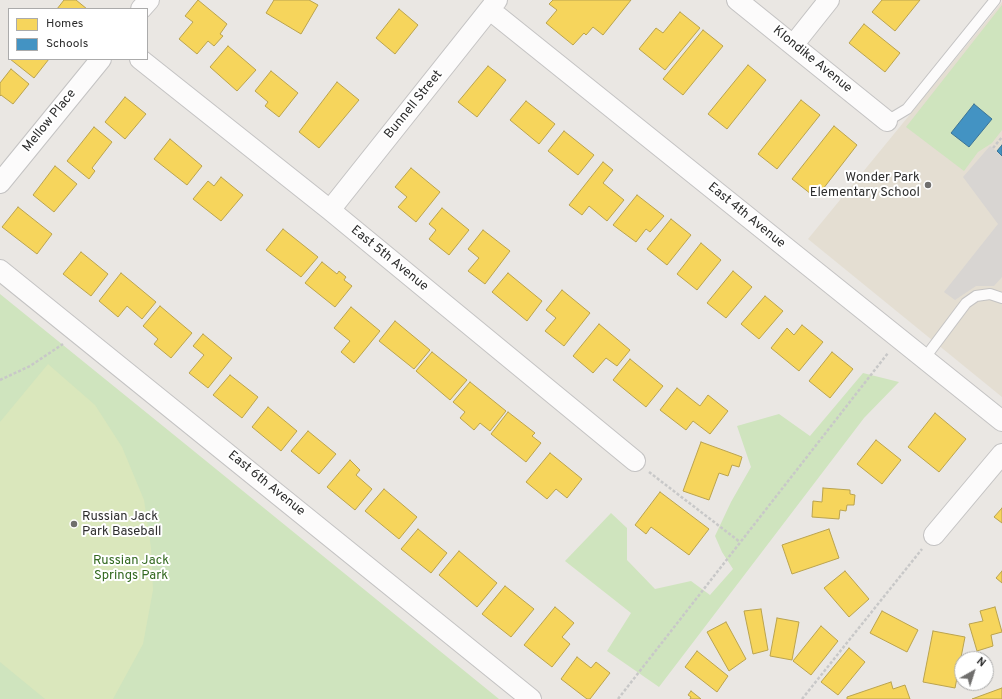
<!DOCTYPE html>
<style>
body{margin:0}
#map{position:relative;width:1002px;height:699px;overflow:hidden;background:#eae7e3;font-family:Overpass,sans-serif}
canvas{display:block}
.legend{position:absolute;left:8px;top:8px;width:140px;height:52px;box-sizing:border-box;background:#fff;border:1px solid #ababab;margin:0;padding:5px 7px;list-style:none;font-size:12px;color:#2d2d2d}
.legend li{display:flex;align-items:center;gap:8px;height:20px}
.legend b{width:20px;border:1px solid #ababab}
.north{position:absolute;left:954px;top:651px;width:40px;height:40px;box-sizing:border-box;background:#fff;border:1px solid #ababab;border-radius:50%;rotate:39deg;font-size:11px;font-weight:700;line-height:16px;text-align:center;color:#2d2d2d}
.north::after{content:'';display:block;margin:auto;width:14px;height:18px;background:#6f6e6d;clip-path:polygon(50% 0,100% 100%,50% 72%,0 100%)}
</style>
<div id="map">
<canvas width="1002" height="699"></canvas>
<ul class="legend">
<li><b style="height:11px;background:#f6d55c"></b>Homes</li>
<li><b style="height:11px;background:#4393c3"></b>Schools</li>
</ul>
<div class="north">N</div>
</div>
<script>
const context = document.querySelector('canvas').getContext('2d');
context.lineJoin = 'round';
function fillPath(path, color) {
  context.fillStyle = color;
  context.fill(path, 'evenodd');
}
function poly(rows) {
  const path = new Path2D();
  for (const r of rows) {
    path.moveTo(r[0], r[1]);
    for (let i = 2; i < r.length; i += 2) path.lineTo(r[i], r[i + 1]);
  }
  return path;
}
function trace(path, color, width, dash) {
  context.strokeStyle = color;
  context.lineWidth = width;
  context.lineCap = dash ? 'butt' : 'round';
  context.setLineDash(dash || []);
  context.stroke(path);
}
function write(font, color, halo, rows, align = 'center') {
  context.font = font + ' Overpass,sans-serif';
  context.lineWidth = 4;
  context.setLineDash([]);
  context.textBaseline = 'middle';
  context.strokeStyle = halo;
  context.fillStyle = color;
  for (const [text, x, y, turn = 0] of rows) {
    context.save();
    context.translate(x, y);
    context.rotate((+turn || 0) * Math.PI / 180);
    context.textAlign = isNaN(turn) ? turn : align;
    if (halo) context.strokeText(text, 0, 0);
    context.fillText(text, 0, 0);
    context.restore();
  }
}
const education = poly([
 [1002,2,1002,397,808,239]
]);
const green = poly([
 [1002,5,1002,130,992,143,978,152,964,171,906,127],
 [0,294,179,439,499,699,0,699],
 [863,373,899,382,864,418,659,687,607,651,631,613,565,561,611,513,627,528,627,560,655,589,691,581,710,595,733,569,722,552,715,536,731,502,751,467,737,426,779,414,810,436]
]);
const pitch = poly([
 [48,364,95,405,122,447,144,500,151,548,153,590,143,644,113,699,45,699,0,662,0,422]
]);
const plaza = poly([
 [990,146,1002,156,1002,277,994,286,976,286,955,300,944,292,998,224,963,177]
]);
const homes = poly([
 [64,0,76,0,87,9,57,9,64,0],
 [198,0,227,24,220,34,223,36,214,46,208,41,197,54,179,39,193,22,185,16,198,0],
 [274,0,309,0,318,5,301,34,266,13,274,0],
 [553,0,631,0,603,35,593,27,586,35,584,33,573,45,546,23,557,10,549,4,553,0],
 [882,0,920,0,895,31,872,12,882,0],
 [399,9,418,25,395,54,376,38,399,9],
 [680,12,700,28,665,70,639,49,656,28,663,33,680,12],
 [864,24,900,53,885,72,849,43,864,24],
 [703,30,723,46,683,95,663,79,703,30],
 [228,46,256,70,237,91,210,67,228,46],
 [10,59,49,59,34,78,10,59],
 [748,65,766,80,727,129,708,114,748,65],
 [488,66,506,80,477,117,458,102,488,66],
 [11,69,29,84,13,104,1,95,0,96,0,83,11,69],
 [271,71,298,93,279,117,265,106,268,102,255,91,271,71],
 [337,82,359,100,319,148,299,132,337,82],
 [125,97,146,114,125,139,105,122,125,97],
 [801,100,820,115,777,169,758,154,801,100],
 [526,101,555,124,539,144,510,120,526,101],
 [834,126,857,145,816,198,792,179,834,126],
 [94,127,112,142,92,168,95,171,89,179,67,161,94,127],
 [564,131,594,155,578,175,548,151,564,131],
 [170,139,202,166,187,185,154,159,170,139],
 [603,162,613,170,603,183,624,200,607,221,589,206,582,215,569,205,603,162],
 [55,166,77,184,54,212,33,195,55,166],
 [411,168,440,192,416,222,398,207,407,197,395,187,411,168],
 [221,177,243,195,221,221,193,199,208,181,214,186,221,177],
 [637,195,664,216,650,232,646,229,636,242,613,225,637,195],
 [18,207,52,234,37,254,2,227,18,207],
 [442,208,469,230,449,255,429,239,436,230,429,224,442,208],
 [671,219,691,235,667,265,647,249,671,219],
 [283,229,318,257,301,277,266,250,283,229],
 [483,230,510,251,485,284,468,271,479,258,468,249,483,230],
 [701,243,721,260,697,290,677,274,701,243],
 [81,252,108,274,91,296,63,274,81,252],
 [322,262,337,274,339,271,346,277,344,280,352,286,335,307,305,283,322,262],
 [733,271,752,287,726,318,707,303,733,271],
 [121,273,156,302,142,319,127,306,118,317,99,301,121,273],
 [508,273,542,301,527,321,492,292,508,273],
 [562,290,590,313,564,346,545,331,556,318,546,310,562,290],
 [765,296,783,311,759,339,741,324,765,296],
 [160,306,192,333,171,358,154,344,158,339,143,326,160,306],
 [351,307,380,331,354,363,341,352,350,341,334,328,351,307],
 [395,321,430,350,414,369,379,341,395,321],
 [599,324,630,350,617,366,606,358,593,373,573,356,599,324],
 [802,325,823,342,799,371,771,348,787,328,794,335,802,325],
 [203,334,232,358,208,388,189,373,204,355,193,346,203,334],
 [432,352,467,380,450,400,416,371,432,352],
 [832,352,853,369,830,398,809,381,832,352],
 [630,359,663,386,646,407,613,380,630,359],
 [230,375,258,397,242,418,213,395,230,375],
 [470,382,506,411,490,431,480,423,474,430,460,418,465,412,453,402,470,382],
 [677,388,700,406,708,395,728,411,710,434,693,421,686,430,660,410,677,388],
 [268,407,297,431,281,451,252,427,268,407],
 [508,412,535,433,532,436,541,443,526,462,491,434,508,412],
 [935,413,966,439,939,472,908,447,935,413],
 [308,431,336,454,319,474,291,451,308,431],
 [876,440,901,460,882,484,857,464,876,440],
 [701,442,742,457,739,467,732,465,728,476,719,473,709,500,683,491,701,442],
 [550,453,582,479,567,498,556,489,547,499,526,482,550,453],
 [350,460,360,470,356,475,372,489,355,510,327,487,350,460],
 [823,488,850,490,850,494,855,495,854,505,847,505,846,511,840,510,839,519,812,517,813,501,822,502,823,488],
 [384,489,417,517,399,539,365,511,384,489],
 [660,492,709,529,689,555,651,527,646,534,635,525,660,492],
 [1002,508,1002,523,994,517,1002,508],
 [418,529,447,553,431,573,401,549,418,529],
 [829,529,839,558,792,574,782,545,829,529],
 [459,551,497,583,477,607,439,575,459,551],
 [845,571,869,599,849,617,824,588,845,571],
 [1002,571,1002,583,996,578,1002,571],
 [505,586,534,609,511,637,482,614,505,586],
 [555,607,574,623,562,637,570,644,552,667,524,645,555,607],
 [995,607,1002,632,991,635,993,646,977,651,969,624,983,621,980,611,995,607],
 [761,609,768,650,753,654,744,611,761,609],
 [882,611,918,630,907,652,870,633,882,611],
 [777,618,799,622,792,660,770,656,777,618],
 [726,622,746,659,729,671,707,632,726,622],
 [821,626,838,641,811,675,793,661,821,626],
 [933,631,965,637,955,688,923,682,933,631],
 [849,648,865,662,838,695,821,682,849,648],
 [697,651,728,676,717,692,685,667,697,651],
 [577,657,591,668,596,662,610,673,590,699,587,699,561,679,577,657],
 [891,682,893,689,905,685,910,699,847,699,847,697,891,682],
 [1002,688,1002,699,972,699,1002,688],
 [691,691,701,699,690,699,691,697,688,695,691,691]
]);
const schools = poly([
 [974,104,992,119,969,147,951,133,974,104],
 [1002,145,1002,156,997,151,1002,145]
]);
const path = poly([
 [993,148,1002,137],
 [0,380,30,366,63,344],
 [649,472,740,542],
 [618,699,888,353],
 [802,699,922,549]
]);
const lane = poly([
 [887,121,907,109,995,0],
 [924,359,966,303,976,296,990,294,1002,298]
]);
const street = poly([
 [737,0,887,121],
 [141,9,149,0],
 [490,10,1002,421],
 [794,44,829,0],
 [140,59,330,210,635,461],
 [0,183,101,59],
 [330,210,497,0],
 [0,270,531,699],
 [934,535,1002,454]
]);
const markers = [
 [928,185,4,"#6f6e6d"],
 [74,524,4,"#6f6e6d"]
];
const streetNames = [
 ["Klondike Avenue",812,60,39],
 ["Bunnell Street",414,105,-51],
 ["Mellow Place",50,121,-51],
 ["East 4th Avenue",746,216,39],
 ["East 5th Avenue",389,259,39],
 ["East 6th Avenue",266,484,39]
];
const poiNames = [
 ["Wonder Park",920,178],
 ["Elementary School",920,193],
 ["Russian Jack",82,517,"left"],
 ["Park Baseball",82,532,"left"]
];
const parkNames = [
 ["Russian Jack",131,561],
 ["Springs Park",131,576]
];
fillPath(education, '#e4ded2');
fillPath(green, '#cfe4be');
fillPath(pitch, '#dae7bc');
fillPath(plaza, '#d8d5d2');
fillPath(homes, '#f6d55c');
trace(homes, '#baa34e', 1);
fillPath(schools, '#4393c3');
trace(schools, '#3c7496', 1);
trace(lane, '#c4c3c3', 12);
trace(street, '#c4c3c3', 22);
trace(path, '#c8c8c8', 2.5, [3, 2]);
trace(lane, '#fcfbfb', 10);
trace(street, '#fcfbfb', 20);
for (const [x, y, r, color] of markers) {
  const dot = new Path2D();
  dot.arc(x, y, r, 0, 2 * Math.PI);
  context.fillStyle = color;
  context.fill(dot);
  trace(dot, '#fff', 1.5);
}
write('13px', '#2d2d2d', '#fff', streetNames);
write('13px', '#2d2d2d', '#fff', poiNames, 'right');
write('13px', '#32681f', '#fff', parkNames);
</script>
